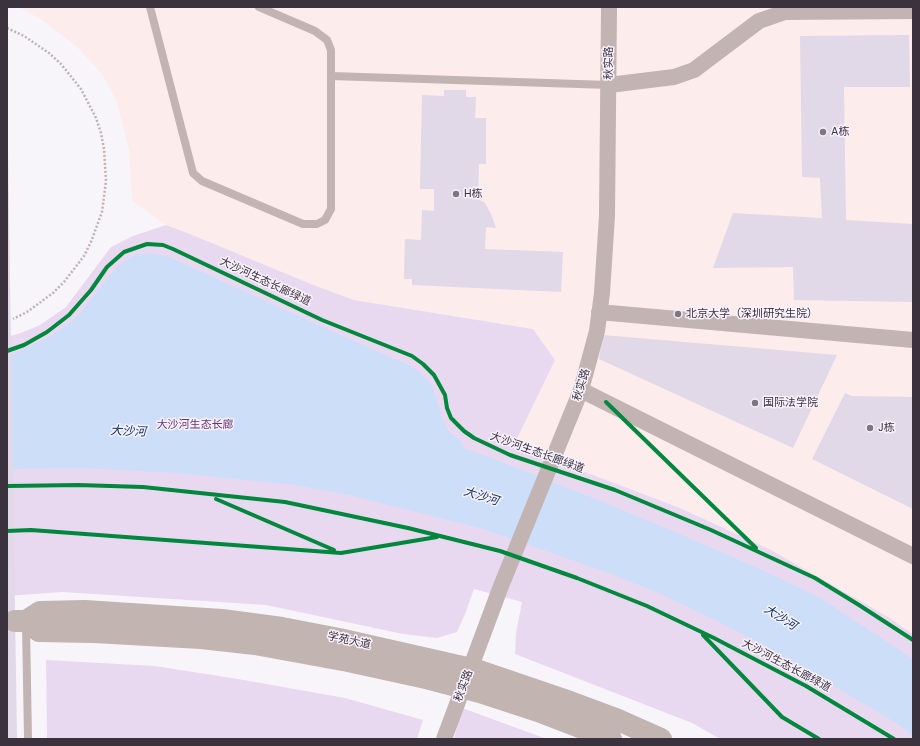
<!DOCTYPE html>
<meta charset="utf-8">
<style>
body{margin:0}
#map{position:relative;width:920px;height:746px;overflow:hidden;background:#f8f5fa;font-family:Poppins,sans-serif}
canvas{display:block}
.frame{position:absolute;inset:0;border:8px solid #3a333e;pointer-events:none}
</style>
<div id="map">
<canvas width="920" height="746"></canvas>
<div class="frame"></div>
</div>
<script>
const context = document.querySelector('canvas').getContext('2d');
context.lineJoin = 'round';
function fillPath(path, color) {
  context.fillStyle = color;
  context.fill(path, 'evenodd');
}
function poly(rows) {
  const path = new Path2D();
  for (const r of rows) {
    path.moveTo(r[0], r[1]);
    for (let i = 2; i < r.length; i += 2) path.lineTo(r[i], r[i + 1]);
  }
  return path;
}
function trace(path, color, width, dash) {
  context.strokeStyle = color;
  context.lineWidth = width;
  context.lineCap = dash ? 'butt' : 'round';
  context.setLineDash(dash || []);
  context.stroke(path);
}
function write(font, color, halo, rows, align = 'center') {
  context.font = font + ' Poppins,"Noto Sans SC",sans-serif';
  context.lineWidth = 3;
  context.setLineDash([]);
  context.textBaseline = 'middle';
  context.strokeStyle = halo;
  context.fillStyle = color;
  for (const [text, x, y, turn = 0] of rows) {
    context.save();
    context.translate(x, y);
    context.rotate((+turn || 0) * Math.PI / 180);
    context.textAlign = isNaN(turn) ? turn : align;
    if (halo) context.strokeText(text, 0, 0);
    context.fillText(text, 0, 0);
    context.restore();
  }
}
const education = poly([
 [19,7,913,7,913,634,888,617,680,508,514,445,555,360,533,329,354,300,311,284,190,234,166,225,132,201,129,149,116,100,102,74,76,46,42,20]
]);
const green = poly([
 [166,225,190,234,311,284,354,300,533,329,555,360,514,445,680,508,771,550,888,617,913,634,913,739,720,739,692,723,515,654,516,633,522,602,474,589,465,614,457,632,437,638,403,634,266,605,62,592,7,596,7,337,21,333,40,325,66,307,111,247,133,236],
 [46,660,155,666,238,679,345,698,423,720,417,739,47,739],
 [462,708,547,739,454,739]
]);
const water = poly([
 [151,253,169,257,320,326,411,366,425,377,433,388,443,421,449,432,462,442,463,448,489,457,603,502,675,532,760,569,822,599,913,659,913,735,890,719,771,649,713,619,659,593,606,572,480,528,349,495,295,485,177,473,80,468,7,469,7,358,51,336,66,326,78,316,112,273,124,261,135,255]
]);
const building = poly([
 [909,35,910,87,844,87,846,220,913,224,913,302,794,300,793,267,713,268,733,213,822,218,820,178,802,177,800,36],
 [444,90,466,90,466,97,476,97,475,118,486,118,486,164,479,164,478,199,485,203,491,214,496,228,486,227,485,249,563,252,561,292,412,285,412,279,404,279,405,239,421,240,422,210,434,211,434,189,420,189,422,95,444,96],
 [7,147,8,147,17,739,7,739],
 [603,335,837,355,793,448,599,359],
 [845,393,852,396,913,397,913,509,812,459]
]);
const path = poly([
 [7,28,24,36,49,53,61,64,81,89,96,118,101,133,104,149,106,181,102,212,91,242,84,256,64,282,53,293,27,312,13,319]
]);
const lane = poly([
 [150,7,193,173,202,181,303,224,317,224,325,220,331,209,331,50,327,40,315,31,259,7],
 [331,76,609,85],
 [26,625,28,739]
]);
const street = poly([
 [609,85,674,77,694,70,759,21,785,12,913,11],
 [599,312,913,340],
 [581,390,913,556],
 [444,739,501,586,581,390,597,331,602,293,607,216,609,7]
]);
const secondary = poly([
 [15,621,26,621,40,612,85,611,222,620,282,628,339,639,476,670,570,702,616,719,661,739],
 [26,621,39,631,94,632,201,638,255,644,348,661,426,678,480,692,538,711,611,739]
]);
const cycleway = poly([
 [7,351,24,345,47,332,69,315,91,290,107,267,124,252,147,244,163,245,173,249,322,320,412,356,423,364,434,375,445,395,447,408,451,418,464,431,474,438,510,455,615,490,711,530,815,578,859,605,913,640],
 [606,402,756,548],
 [7,486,78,485,143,487,285,502,408,528,500,551,577,578,647,606,714,638,806,686,894,739],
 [216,499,334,550],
 [7,531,31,530,341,553,437,537],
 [703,635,782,717,819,739]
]);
const markers = [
 [823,132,4,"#7c7780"],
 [456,194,4,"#7c7780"],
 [678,314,4,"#7c7780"],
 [755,403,4,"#7c7780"],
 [870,428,4,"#7c7780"]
];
const streetNames = [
 ["秋实路",609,63,-90],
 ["大沙河生态长廊绿道",265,282,25],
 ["秋实路",582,385,-73],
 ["大沙河生态长廊绿道",537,453,20],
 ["学苑大道",349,641,12],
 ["大沙河生态长廊绿道",786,666,28],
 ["秋实路",464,686,-69]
];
const poiNames = [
 ["A栋",831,132],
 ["H栋",464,194],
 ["北京大学（深圳研究生院）",686,314],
 ["国际法学院",763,403],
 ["J栋",878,428]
];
const parkNames = [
 ["大沙河生态长廊",195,425]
];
const waterNames = [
 ["大沙河",128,432,2],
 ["大沙河",481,497,17],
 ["大沙河",780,618,32]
];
fillPath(education, '#fcecec');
fillPath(green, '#e8d9f1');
fillPath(water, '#cddef8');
fillPath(building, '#e1d9e7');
trace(path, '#bdb3b1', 2.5, [2, 2]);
trace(lane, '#c2b4b2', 8);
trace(street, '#c2b4b2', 16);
trace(secondary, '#c1b4b1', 22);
trace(cycleway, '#00873e', 4);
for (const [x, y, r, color] of markers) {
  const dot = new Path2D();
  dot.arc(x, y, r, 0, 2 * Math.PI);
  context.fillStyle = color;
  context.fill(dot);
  trace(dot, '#f9f2fd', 1.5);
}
write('11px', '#3a333e', '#f9f2fd', streetNames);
write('11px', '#3a333e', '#f9f2fd', poiNames, 'left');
write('11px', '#623379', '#f9f2fd', parkNames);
write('italic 12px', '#0a3465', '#f9f2fd', waterNames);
</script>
